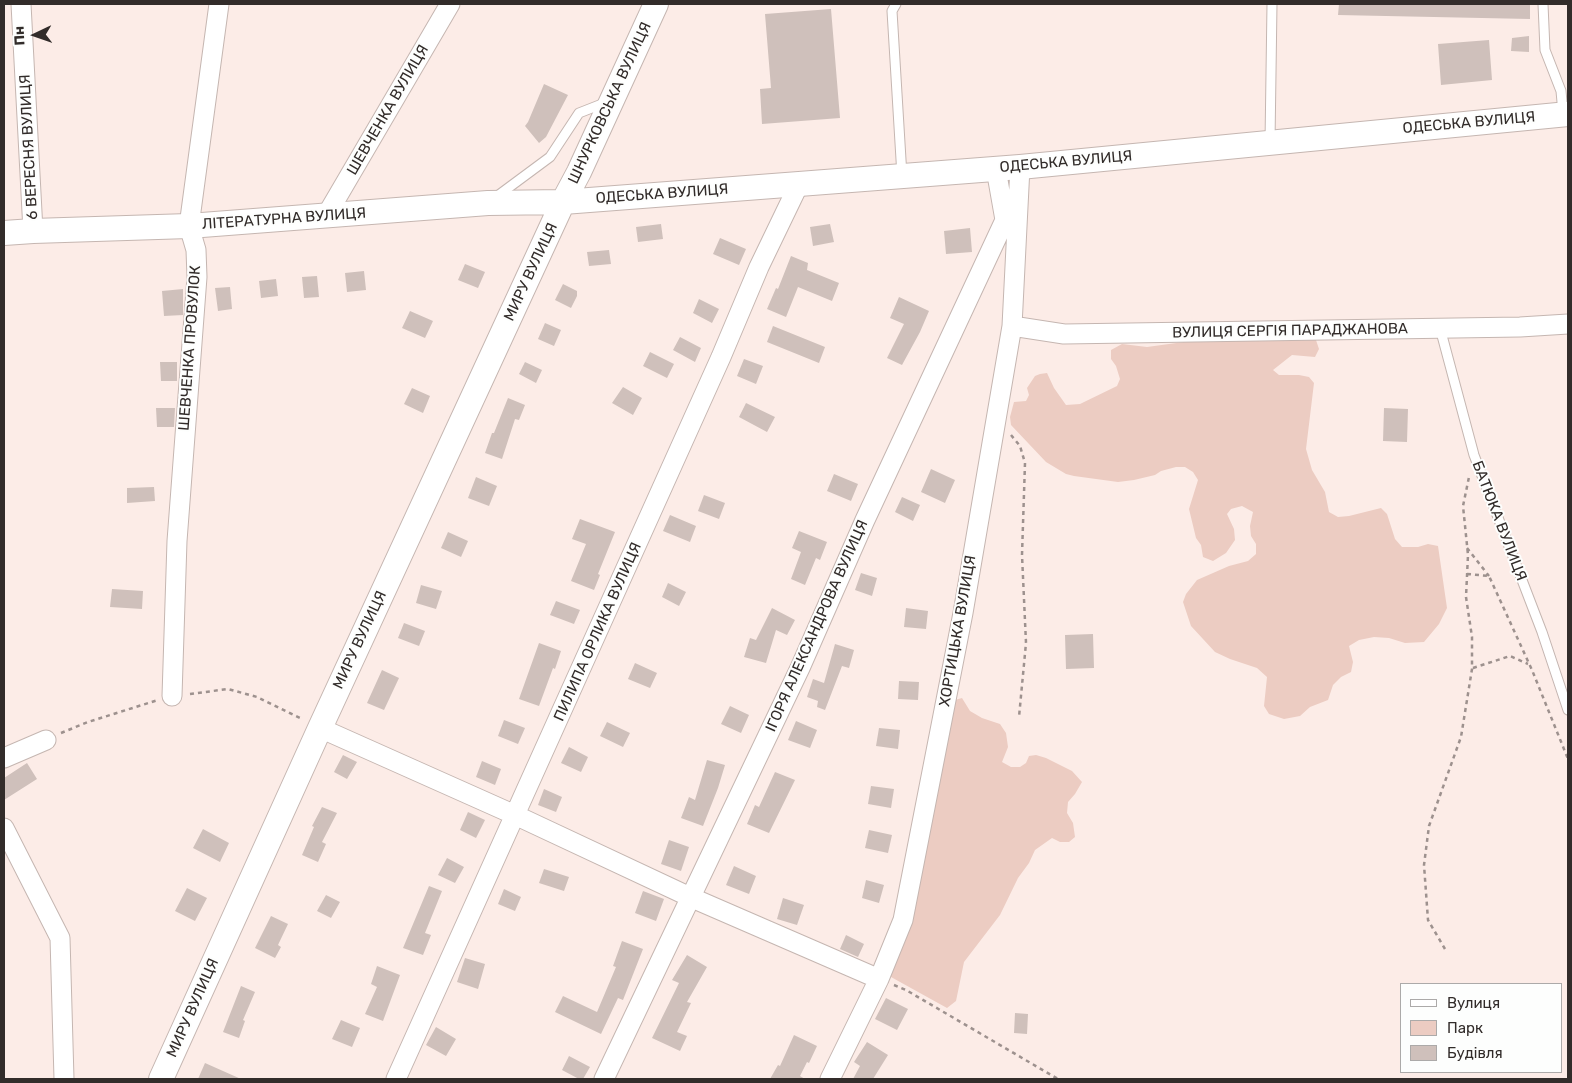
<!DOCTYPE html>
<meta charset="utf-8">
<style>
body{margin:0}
#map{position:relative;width:1572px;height:1083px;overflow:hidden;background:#fcece7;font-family:Rubik,sans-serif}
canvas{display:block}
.frame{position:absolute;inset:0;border:5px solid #322c2a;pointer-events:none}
.legend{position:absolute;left:1400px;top:983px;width:162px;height:90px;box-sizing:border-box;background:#fdfefd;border:1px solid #acaaa9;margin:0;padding:6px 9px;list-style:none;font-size:15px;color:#322c2a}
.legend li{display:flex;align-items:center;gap:10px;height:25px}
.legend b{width:25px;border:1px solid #acaaa9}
.north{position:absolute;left:10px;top:10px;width:50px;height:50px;-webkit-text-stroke:4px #fdfefd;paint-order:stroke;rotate:267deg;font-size:14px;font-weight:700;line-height:20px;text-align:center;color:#322c2a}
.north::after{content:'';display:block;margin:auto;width:18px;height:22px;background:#322c2a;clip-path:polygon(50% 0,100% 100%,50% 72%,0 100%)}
</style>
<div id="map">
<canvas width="1572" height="1083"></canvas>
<div class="frame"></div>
<ul class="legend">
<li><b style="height:6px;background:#fff"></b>Вулиця</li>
<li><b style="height:14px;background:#ecccc2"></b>Парк</li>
<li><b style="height:14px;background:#cfc0bb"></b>Будівля</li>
</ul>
<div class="north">Пн</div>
</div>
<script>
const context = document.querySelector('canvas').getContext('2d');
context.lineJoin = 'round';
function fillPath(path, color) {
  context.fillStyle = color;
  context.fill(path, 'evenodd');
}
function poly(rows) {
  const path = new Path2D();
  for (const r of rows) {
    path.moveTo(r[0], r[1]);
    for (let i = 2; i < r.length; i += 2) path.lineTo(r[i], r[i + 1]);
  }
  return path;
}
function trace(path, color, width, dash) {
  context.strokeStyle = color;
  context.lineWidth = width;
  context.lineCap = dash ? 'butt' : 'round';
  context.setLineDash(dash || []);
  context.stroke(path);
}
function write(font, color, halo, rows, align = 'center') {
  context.font = font + ' Rubik,sans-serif';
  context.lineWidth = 4;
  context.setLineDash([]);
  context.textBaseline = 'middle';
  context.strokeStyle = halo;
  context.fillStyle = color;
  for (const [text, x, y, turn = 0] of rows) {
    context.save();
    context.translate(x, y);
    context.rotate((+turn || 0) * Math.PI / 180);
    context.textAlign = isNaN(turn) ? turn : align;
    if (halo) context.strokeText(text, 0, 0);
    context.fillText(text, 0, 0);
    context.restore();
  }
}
const green = poly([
 [1310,337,1316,340,1319,349,1315,357,1292,355,1273,370,1279,375,1299,375,1309,377,1314,383,1306,449,1312,470,1325,492,1329,512,1338,517,1349,516,1381,508,1387,514,1395,539,1402,547,1418,547,1428,544,1438,546,1447,608,1439,624,1424,642,1405,643,1389,638,1374,637,1359,640,1349,646,1353,662,1351,672,1341,677,1333,685,1328,700,1310,707,1300,716,1284,719,1269,714,1264,706,1267,677,1257,668,1230,659,1215,652,1191,626,1183,602,1186,594,1197,580,1229,566,1248,561,1256,554,1256,544,1251,536,1250,526,1253,512,1242,506,1231,509,1227,514,1234,529,1235,540,1226,553,1213,561,1203,557,1201,545,1196,538,1189,509,1198,480,1193,472,1185,467,1176,467,1161,471,1155,475,1134,480,1118,482,1074,476,1066,474,1046,462,1011,425,1010,417,1014,402,1026,401,1029,395,1027,388,1035,376,1040,374,1047,373,1054,388,1066,405,1080,404,1117,386,1120,379,1116,366,1111,359,1111,350,1122,344,1147,347,1213,338],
 [962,698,970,711,982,718,1000,724,1006,733,1008,747,1002,762,1011,767,1020,767,1026,763,1029,756,1036,755,1046,758,1072,771,1082,782,1075,794,1068,802,1067,813,1073,823,1075,837,1069,842,1060,842,1052,838,1035,850,1029,863,1018,878,1000,915,964,962,956,1001,947,1008,891,977,889,968,955,700]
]);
const building = poly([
 [1339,4,1530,4,1530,19,1338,15],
 [831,9,840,118,762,124,760,89,771,88,765,14],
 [1529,36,1529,52,1511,51,1512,38],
 [1489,40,1492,80,1441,85,1438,44],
 [544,84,568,95,546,137,539,143,525,126,528,122],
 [661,224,663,239,638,242,636,227],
 [830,224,834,242,813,246,810,227],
 [970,228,972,252,946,254,944,231],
 [720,238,746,249,739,265,713,254],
 [609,250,611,264,589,266,587,252],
 [791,256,808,263,807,270,839,283,832,301,798,287,786,317,767,309,776,288,778,289],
 [465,264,485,272,478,288,458,280],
 [364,271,366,290,347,292,345,273],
 [317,276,319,297,304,298,302,277],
 [276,279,278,296,261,298,259,281],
 [563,284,577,291,577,296,571,308,555,300],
 [230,287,232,309,218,311,215,288],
 [183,289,183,315,164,316,162,291],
 [899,297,929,311,920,332,902,365,887,358,904,324,890,318],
 [699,299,719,309,712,323,693,313],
 [410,311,433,321,425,338,402,328],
 [545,323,561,330,554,346,538,339],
 [773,326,825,347,819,363,767,342],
 [680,337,701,348,695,362,673,350],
 [650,352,674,364,667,378,643,366],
 [744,359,763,366,756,384,737,376],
 [160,362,177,362,177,381,161,381],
 [525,362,542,370,536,383,519,374],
 [623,387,642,398,633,415,612,403],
 [412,388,430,396,423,413,404,404],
 [508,398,525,405,519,420,515,419,502,459,485,453,492,433,494,433],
 [746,403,775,417,767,432,739,417],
 [156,408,175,408,174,427,157,427],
 [1384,408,1408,409,1407,442,1383,441],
 [931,469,955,480,945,503,921,492],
 [834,474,858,484,851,501,827,491],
 [476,477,497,486,489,506,468,498],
 [154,487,155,501,127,503,127,488],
 [704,495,725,503,719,519,698,511],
 [902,497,920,505,913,521,895,512],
 [670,515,696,526,690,542,663,531],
 [580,519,615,532,598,574,600,575,594,590,571,581,586,544,572,539],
 [799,531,827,542,820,560,816,558,805,585,791,579,801,552,792,548],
 [448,532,468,541,461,557,441,548],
 [861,573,877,578,872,596,855,590],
 [668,583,686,592,679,606,662,597],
 [421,585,442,591,436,609,416,603],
 [112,589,143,591,142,609,110,607],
 [556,601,580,610,574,624,550,615],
 [772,608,795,620,787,635,776,630,766,663,744,657,750,638,756,640],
 [906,608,928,611,926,629,904,627],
 [404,623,425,631,419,646,398,638],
 [1093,634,1094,668,1066,669,1065,635],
 [539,643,561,651,555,669,553,668,539,706,519,699],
 [835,644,854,650,849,668,842,666,825,710,817,707,818,701,807,697,813,679,824,683],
 [635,663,657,673,650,688,628,679],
 [382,670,399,678,384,710,367,703],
 [899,681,919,682,918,700,898,699],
 [730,706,749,715,741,733,721,724],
 [504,720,525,728,518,744,498,736],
 [796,721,817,730,810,748,788,740],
 [607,722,630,733,623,747,600,736],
 [879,728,900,730,898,749,876,746],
 [569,747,588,757,581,772,561,763],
 [343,755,357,762,347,779,334,772],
 [707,760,725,765,718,788,703,826,681,818,689,797,695,800],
 [482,761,501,769,495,785,476,777],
 [27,763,37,779,4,800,4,778],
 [775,772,795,780,769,833,747,824,755,805,759,807],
 [871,786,894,789,891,808,868,804],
 [544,789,562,797,556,812,538,805],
 [322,807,337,813,322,842,326,844,318,862,302,855,314,827,312,826],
 [468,812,485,820,476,838,460,830],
 [203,829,229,843,220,862,193,848],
 [869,830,892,835,888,853,865,848],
 [669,840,689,847,681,871,661,864],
 [447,858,464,867,455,883,438,875],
 [734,866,756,876,749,894,726,885],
 [544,869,569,877,564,891,539,883],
 [866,880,884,885,879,903,862,898],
 [429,886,442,891,425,933,431,935,423,955,403,948],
 [187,888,207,898,195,921,175,911],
 [504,889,521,897,515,911,498,904],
 [643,891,664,899,656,921,635,913],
 [326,895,340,902,331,918,317,911],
 [783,898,804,905,797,925,777,919],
 [271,916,288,924,278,945,281,947,275,958,255,948],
 [846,935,864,944,858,957,840,949],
 [622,941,643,949,623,1000,618,998,601,1034,555,1012,563,996,597,1012,616,967,613,966],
 [687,955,707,967,687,1002,691,1003,677,1032,687,1036,680,1051,652,1038,679,983,672,980],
 [465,958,485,964,478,989,457,982],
 [377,966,400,975,383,1021,365,1014,377,987,371,984],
 [241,986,255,992,243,1020,245,1021,239,1038,223,1032],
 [886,998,908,1009,897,1030,875,1019],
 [1015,1013,1028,1014,1027,1034,1014,1033],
 [341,1020,360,1028,352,1047,332,1039],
 [436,1027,456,1039,446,1056,426,1045],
 [794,1035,817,1046,809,1063,807,1062,800,1076,805,1079,770,1079,778,1065,780,1066],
 [867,1042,888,1055,873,1079,853,1079,860,1066,854,1062],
 [569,1056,590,1067,583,1079,579,1079,562,1070],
 [205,1063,241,1079,198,1079]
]);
const path = poly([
 [1011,435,1020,446,1025,463,1022,555,1026,643,1019,717],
 [1467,548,1489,576],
 [1467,574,1489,576,1532,670,1568,759],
 [1473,668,1510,656,1528,664],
 [190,694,228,689,257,697,302,719],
 [61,733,88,722,158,700],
 [1445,949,1428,920,1424,865,1429,826,1461,737,1472,669,1472,637,1466,597,1468,555,1463,506,1469,477],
 [894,985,906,990,1058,1079]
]);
const service = poly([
 [896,4,892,11,902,176],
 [1543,4,1545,50,1561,91,1563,113],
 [1270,142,1272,4],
 [496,197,550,157,579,113,607,102],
 [1440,328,1474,455,1542,632,1568,710]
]);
const minor = poly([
 [21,4,33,231],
 [326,216,450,4],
 [1012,326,1064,334,1520,327,1568,324],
 [172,696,177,541,197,277,196,250,189,226,219,4],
 [320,728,515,815,690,897,879,979],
 [4,758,46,740],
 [4,828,60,938,64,1079],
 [396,1079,721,357,759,267,799,184],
 [604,1079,800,668,865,520,1005,220,996,169],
 [830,1079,879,979,903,920,963,613,1012,326,1020,167]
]);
const tertiary = poly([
 [4,233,33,231,189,226,488,203,563,202,799,184,1020,167,1568,114],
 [161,1079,320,728,563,202,579,172,656,4]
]);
const streetNames = [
 ["ШНУРКОВСЬКА ВУЛИЦЯ",610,103,-65],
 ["ШЕВЧЕНКА ВУЛИЦЯ",388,110,-60],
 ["ОДЕСЬКА ВУЛИЦЯ",1469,123,-5],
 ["6 ВЕРЕСНЯ ВУЛИЦЯ",29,147,-93],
 ["ОДЕСЬКА ВУЛИЦЯ",1066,162,-5],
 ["ОДЕСЬКА ВУЛИЦЯ",662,194,-4],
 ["ЛІТЕРАТУРНА ВУЛИЦЯ",284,219,-4],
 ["МИРУ ВУЛИЦЯ",531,272,-65],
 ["ВУЛИЦЯ СЕРГІЯ ПАРАДЖАНОВА",1290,331,-1],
 ["ШЕВЧЕНКА ПРОВУЛОК",190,348,-86],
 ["БАТЮКА ВУЛИЦЯ",1499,521,69],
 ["ІГОРЯ АЛЕКСАНДРОВА ВУЛИЦЯ",817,626,-66],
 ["ХОРТИЦЬКА ВУЛИЦЯ",958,631,-80],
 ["ПИЛИПА ОРЛИКА ВУЛИЦЯ",598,632,-66],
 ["МИРУ ВУЛИЦЯ",360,640,-65],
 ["МИРУ ВУЛИЦЯ",193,1008,-66]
];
fillPath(green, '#ecccc2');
fillPath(building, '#cfc0bb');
trace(service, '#c5b6b1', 11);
trace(minor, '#c5b6b1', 21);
trace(tertiary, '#c5b6b1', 26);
trace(path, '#9d918e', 2.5, [4, 4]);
trace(service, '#fff', 9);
trace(minor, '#fff', 19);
trace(tertiary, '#fff', 24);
write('15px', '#322c2a', '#fdfefd', streetNames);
</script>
